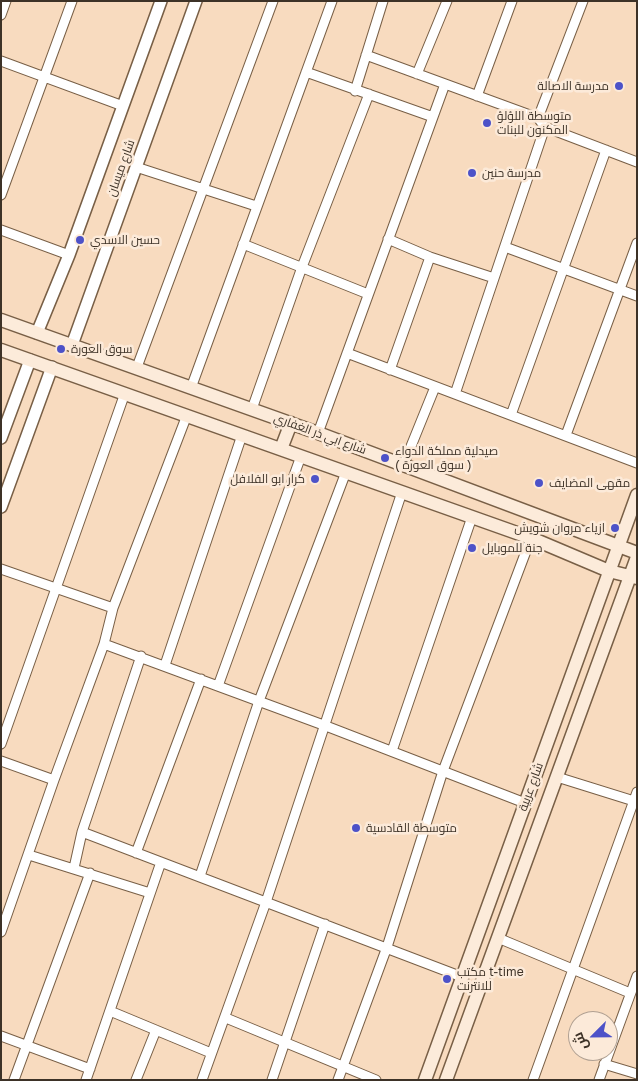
<!DOCTYPE html>
<meta charset="utf-8">
<style>
body{margin:0}
#map{position:relative;width:638px;height:1081px;overflow:hidden;background:#f8dbbf;font-family:"Golos Text",Cairo,sans-serif}
canvas{display:block}
.frame{position:absolute;inset:0;border:2px solid #3d3227;pointer-events:none}
.north{position:absolute;left:568px;top:1011px;width:50px;height:50px;box-sizing:border-box;background:#fcead9;border:1px solid #b0a092;border-radius:50%;rotate:247deg;font-size:14px;font-weight:700;line-height:20px;text-align:center;color:#3d3227}
.north::after{content:'';display:block;margin:auto;width:18px;height:22px;background:#4d52c8;clip-path:polygon(50% 0,100% 100%,50% 72%,0 100%)}
</style>
<div id="map">
<canvas width="638" height="1081"></canvas>
<div class="frame"></div>
<div class="north">ش</div>
</div>
<script>
const context = document.querySelector('canvas').getContext('2d');
context.lineJoin = 'round';
function poly(rows) {
  const path = new Path2D();
  for (const r of rows) {
    path.moveTo(r[0], r[1]);
    for (let i = 2; i < r.length; i += 2) path.lineTo(r[i], r[i + 1]);
  }
  return path;
}
function trace(path, color, width, dash) {
  context.strokeStyle = color;
  context.lineWidth = width;
  context.lineCap = dash ? 'butt' : 'round';
  context.setLineDash(dash || []);
  context.stroke(path);
}
function write(font, color, halo, rows, align = 'center') {
  context.font = font + ' "Golos Text",Cairo,sans-serif';
  context.lineWidth = 5;
  context.setLineDash([]);
  context.textBaseline = 'middle';
  context.strokeStyle = halo;
  context.fillStyle = color;
  for (const [text, x, y, turn = 0] of rows) {
    context.save();
    context.translate(x, y);
    context.rotate((+turn || 0) * Math.PI / 180);
    context.textAlign = isNaN(turn) ? turn : align;
    if (halo) context.strokeText(text, 0, 0);
    context.fillText(text, 0, 0);
    context.restore();
  }
}
const minor = poly([
 [1,15,6,1],
 [366,55,538,118,545,127,637,162],
 [1,61,123,106],
 [306,72,433,117],
 [417,74,447,1],
 [355,91,383,1],
 [477,96,512,1],
 [538,118,583,1],
 [136,167,256,206],
 [1,195,72,1],
 [1,230,69,255],
 [388,239,430,257,494,278],
 [243,244,368,294],
 [505,247,637,296],
 [347,353,637,463],
 [137,367,273,1],
 [390,370,430,257],
 [191,388,332,1],
 [455,394,545,127],
 [252,409,302,267,369,94],
 [511,415,606,150],
 [318,433,445,84],
 [566,435,637,243],
 [403,466,435,387],
 [1,569,113,608],
 [104,644,326,726,525,803],
 [165,665,242,435],
 [218,686,301,456],
 [1,744,125,393],
 [392,751,472,517],
 [1,761,54,780],
 [557,777,637,802],
 [82,832,462,977],
 [136,853,201,679],
 [29,855,150,893],
 [74,868,82,832,141,656],
 [200,876,259,701,346,472],
 [1,932,54,780,104,644,113,608,187,415],
 [498,938,630,993],
 [110,1011,211,1053],
 [226,1018,376,1080],
 [1,1036,90,1069],
 [604,1064,637,1074],
 [14,1080,90,873],
 [86,1080,161,862],
 [136,1080,156,1030],
 [202,1080,266,902,402,492],
 [272,1080,325,924],
 [338,1080,387,947,443,771,531,538],
 [533,1080,637,792],
 [599,1080,637,976]
]);
const tertiary = poly([
 [37,333,69,255,161,1],
 [72,345,196,1],
 [1,438,30,360],
 [1,507,52,367]
]);
const secondary = poly([
 [1,320,318,433,637,553],
 [1,350,531,538,609,571,637,578],
 [281,449,291,423],
 [425,1080,637,495],
 [446,1080,637,557]
]);
const markers = [
 [619,86,5,"#4d52c8"],
 [487,123,5,"#4d52c8"],
 [472,173,5,"#4d52c8"],
 [80,240,5,"#4d52c8"],
 [61,349,5,"#4d52c8"],
 [385,458,5,"#4d52c8"],
 [315,479,5,"#4d52c8"],
 [539,483,5,"#4d52c8"],
 [615,528,5,"#4d52c8"],
 [472,548,5,"#4d52c8"],
 [356,828,5,"#4d52c8"],
 [447,979,5,"#4d52c8"]
];
const poiNames = [
 ["مدرسة الاصالة",609,86,"right"],
 ["متوسطة اللؤلؤ",497,116],
 ["المكنون للبنات",497,130],
 ["مدرسة حنين",482,173],
 ["حسين الاسدي",90,240],
 ["سوق العورة",71,349],
 ["صيدلية مملكة الدواء",395,451],
 ["( سوق العورة )",395,465],
 ["كرار ابو الفلافل",305,479,"right"],
 ["مقهى المضايف",549,483],
 ["ازياء مروان شويش",605,528,"right"],
 ["جنة للموبايل",482,548],
 ["متوسطة القادسية",366,828],
 ["مكتب t-time",457,972],
 ["للانترنت",457,986]
];
const streetNames = [
 ["شارع ميسان",121,168,-70],
 ["شارع ابي ذر الغفاري",320,434,20],
 ["شارع عربية",531,787,-70]
];
trace(minor, '#785f46', 11);
trace(tertiary, '#785f46', 14);
trace(secondary, '#785f46', 15);
trace(minor, '#fff', 9);
trace(tertiary, '#fff', 11);
trace(secondary, '#fcebda', 12);
for (const [x, y, r, color] of markers) {
  const dot = new Path2D();
  dot.arc(x, y, r, 0, 2 * Math.PI);
  context.fillStyle = color;
  context.fill(dot);
  trace(dot, '#fcead9', 2);
}
write('12px', '#3d3227', '#fcead9', poiNames, 'left');
write('12px', '#3d3227', '#fcead9', streetNames);
</script>
